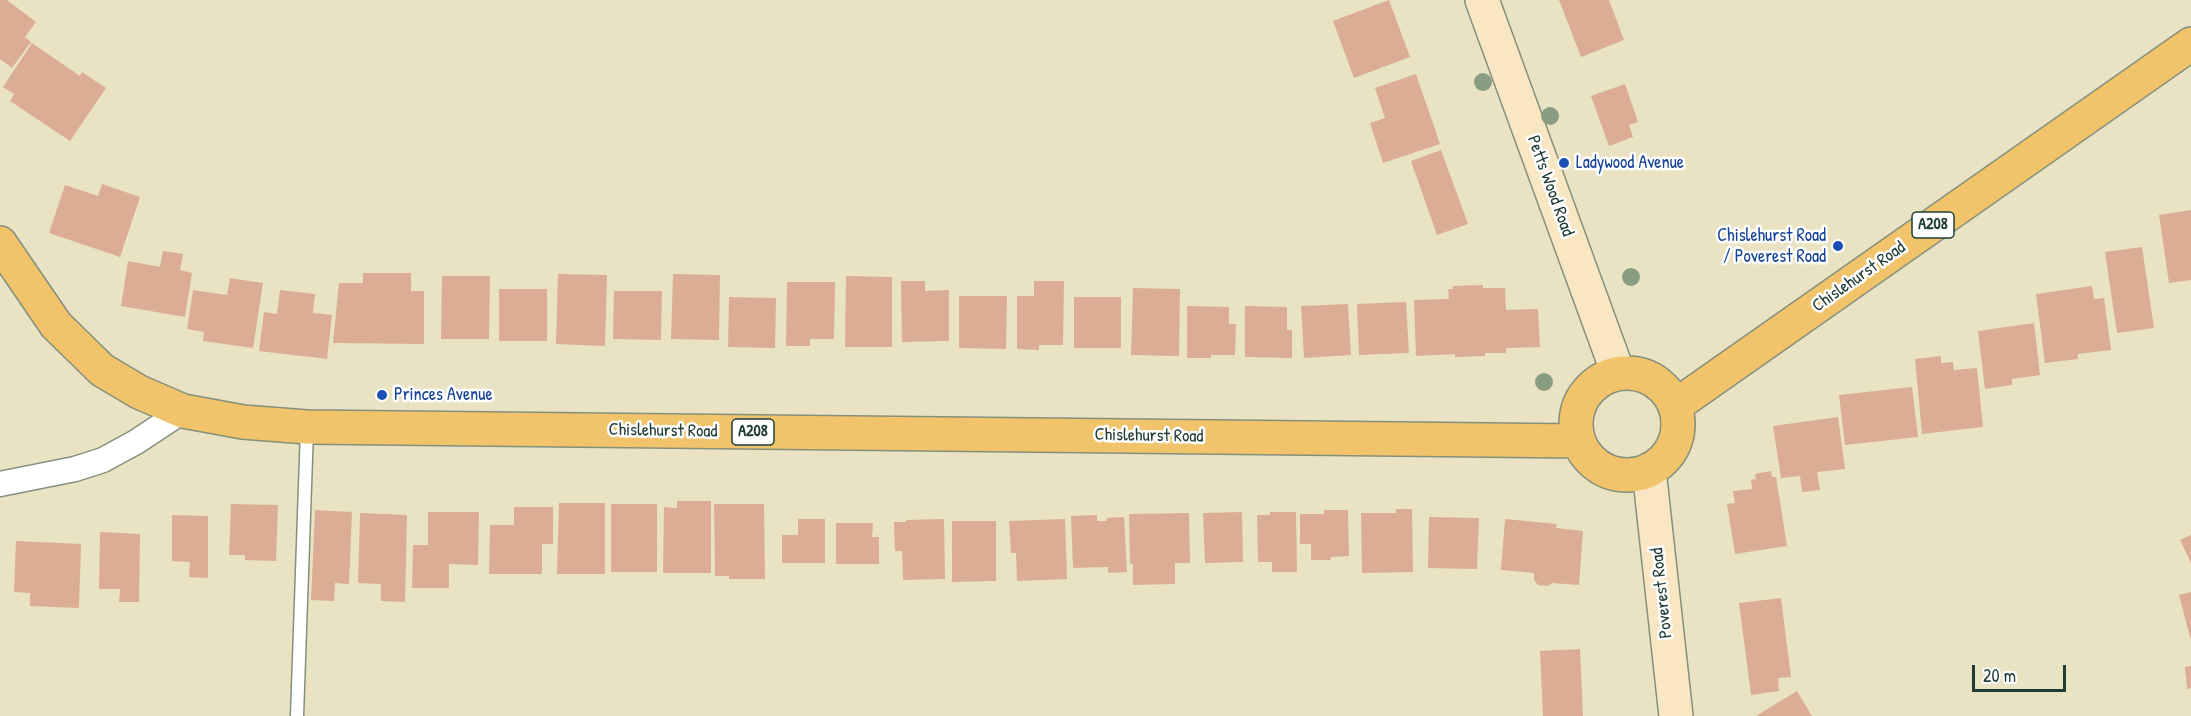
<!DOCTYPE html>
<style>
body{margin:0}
#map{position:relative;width:2191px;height:716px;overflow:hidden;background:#eae3c3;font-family:"Patrick Hand",sans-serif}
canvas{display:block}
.scale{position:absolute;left:1972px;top:665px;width:94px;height:27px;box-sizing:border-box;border:3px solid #1f3d34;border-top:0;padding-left:8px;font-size:18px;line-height:21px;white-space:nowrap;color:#1f3d34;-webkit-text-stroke:4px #fff;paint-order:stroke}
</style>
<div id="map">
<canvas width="2191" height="716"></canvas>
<div class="scale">20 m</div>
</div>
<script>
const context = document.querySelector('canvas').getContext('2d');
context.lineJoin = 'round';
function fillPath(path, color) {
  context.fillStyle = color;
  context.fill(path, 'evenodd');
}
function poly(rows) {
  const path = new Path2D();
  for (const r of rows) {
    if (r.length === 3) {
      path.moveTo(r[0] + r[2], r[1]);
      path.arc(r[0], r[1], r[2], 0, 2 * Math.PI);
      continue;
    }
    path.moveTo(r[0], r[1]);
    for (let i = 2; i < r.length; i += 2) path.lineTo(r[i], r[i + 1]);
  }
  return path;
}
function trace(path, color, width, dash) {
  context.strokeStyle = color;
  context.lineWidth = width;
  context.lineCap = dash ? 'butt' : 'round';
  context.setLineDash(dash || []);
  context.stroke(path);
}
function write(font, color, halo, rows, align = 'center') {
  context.font = font + ' "Patrick Hand",sans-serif';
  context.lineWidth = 5;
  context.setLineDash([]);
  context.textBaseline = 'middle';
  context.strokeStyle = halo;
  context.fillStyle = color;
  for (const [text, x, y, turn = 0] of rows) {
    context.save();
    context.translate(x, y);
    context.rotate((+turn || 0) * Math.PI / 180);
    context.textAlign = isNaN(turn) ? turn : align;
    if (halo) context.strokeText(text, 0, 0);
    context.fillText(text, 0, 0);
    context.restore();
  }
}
const building = poly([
 [0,0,7,0,36,22,25,37,31,42,12,68,0,59],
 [1389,0,1410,57,1354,78,1333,21],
 [1559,0,1609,0,1624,40,1581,57],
 [32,43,80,76,82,72,106,88,70,141,10,101,14,94,3,87],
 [1416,74,1440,144,1383,163,1370,123,1385,118,1375,88],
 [1625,84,1638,122,1629,125,1633,137,1609,146,1591,96],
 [1441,150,1468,224,1437,235,1411,161],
 [102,184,140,197,120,257,49,233,65,185,98,196],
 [2191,210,2191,280,2169,283,2159,215],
 [2142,247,2154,328,2117,333,2105,252],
 [163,251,183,254,180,270,192,273,185,317,121,306,128,261,160,267],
 [363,273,411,273,411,291,424,291,424,344,333,343,339,283,363,283],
 [558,274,607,275,605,346,556,344],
 [673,274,720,275,719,340,671,339],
 [442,276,490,276,489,339,441,339],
 [846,276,892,277,892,347,845,347],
 [230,278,263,283,253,348,203,341,204,332,187,329,193,290,227,295],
 [901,281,925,281,925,291,949,290,949,341,902,342],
 [1034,281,1064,281,1063,345,1039,345,1039,350,1017,349,1017,296,1034,296],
 [787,282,835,282,834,339,810,339,810,346,786,346],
 [1483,285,1483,288,1505,288,1506,310,1538,309,1540,347,1506,348,1506,353,1485,353,1485,356,1455,357,1455,354,1416,356,1414,300,1449,299,1448,289,1453,289,1453,286],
 [2092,286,2094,299,2104,298,2111,350,2078,354,2078,359,2045,363,2036,294],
 [1133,288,1180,289,1179,356,1131,355],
 [499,289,547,289,547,341,499,341],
 [280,290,315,294,313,313,332,315,327,359,259,351,264,312,277,314],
 [614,291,662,291,661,340,613,339],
 [959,296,1007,296,1006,349,959,348],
 [729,297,776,298,775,348,728,347],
 [1074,297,1121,297,1121,348,1074,348],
 [1406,302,1409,353,1359,355,1357,304],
 [1348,304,1351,355,1304,358,1301,306],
 [1187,306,1229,307,1229,324,1236,324,1235,355,1211,355,1211,358,1187,358],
 [1245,306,1287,307,1287,330,1292,330,1292,358,1245,357],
 [2034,323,2040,375,2012,379,2012,385,1985,389,1978,331],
 [1941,356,1941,363,1953,362,1954,370,1977,368,1983,427,1922,434,1915,359],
 [1912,387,1918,437,1845,445,1839,395],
 [1838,417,1845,469,1817,472,1820,490,1802,492,1800,476,1781,478,1773,426],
 [1771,471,1772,477,1776,477,1787,546,1735,554,1727,504,1735,503,1733,491,1752,489,1751,480,1756,479,1755,474],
 [677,501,711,501,711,573,663,573,664,507,677,508],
 [559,503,605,503,605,574,557,574],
 [231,504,278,505,276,561,245,560,245,555,229,555],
 [611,504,657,504,657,572,611,572],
 [714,504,764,504,765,579,729,579,729,576,715,576],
 [514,507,553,507,553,544,542,544,542,574,489,574,490,525,514,525],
 [1396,509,1412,509,1413,572,1362,573,1361,513,1396,513],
 [315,510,352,512,349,584,335,583,334,601,311,600],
 [1324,510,1348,510,1349,556,1330,557,1331,560,1311,560,1311,544,1300,544,1300,514,1324,514],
 [428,512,479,512,478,565,449,564,449,588,412,588,413,545,428,545],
 [1242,512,1243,562,1205,563,1203,513],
 [1270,512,1296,512,1297,572,1272,572,1272,562,1258,562,1257,515,1270,515],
 [360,513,407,515,405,602,381,601,381,584,358,583],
 [1189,513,1190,563,1175,563,1175,584,1133,585,1133,564,1130,564,1129,514],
 [172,515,208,516,208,578,189,577,190,562,172,561],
 [1097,515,1097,521,1107,521,1107,518,1124,517,1127,572,1108,573,1108,567,1073,568,1071,516],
 [1429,517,1479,518,1477,569,1428,568],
 [798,519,825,519,825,563,782,563,782,535,798,535],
 [944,519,945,579,903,580,902,551,895,551,894,522,906,522,906,520],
 [1065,519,1067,579,1017,581,1016,553,1011,553,1009,521],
 [1505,519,1557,524,1556,528,1583,531,1579,585,1552,583,1548,586,1538,585,1534,580,1534,573,1501,570],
 [952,521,996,521,996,581,952,582],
 [836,523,873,523,872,537,879,537,879,564,836,564],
 [100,532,140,534,139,602,119,602,120,589,99,589],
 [2191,535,2191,563,2180,540],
 [16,541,81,544,79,608,30,606,30,593,14,592],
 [2191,592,2191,637,2190,637,2179,595],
 [1781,598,1791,677,1778,678,1779,691,1751,695,1739,603],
 [1580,649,1583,716,1543,716,1540,651],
 [2191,666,2191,688,2187,689,2185,667],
 [1797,691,1812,716,1756,716]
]);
const lane = poly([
 [297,716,307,429]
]);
const street = poly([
 [0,484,75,469,103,460,136,442,183,411]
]);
const secondary = poly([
 [1482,0,1618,373],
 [1649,470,1676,716]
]);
const primary = poly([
 [0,243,56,325,102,370,139,392,183,411,243,422,307,427,1578,441],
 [1627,424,51],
 [1675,406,2191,44]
]);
const trees = [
 [1483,82],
 [1550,116],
 [1631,277],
 [1544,382]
];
const markers = [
 [1564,163,6,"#1a4fb4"],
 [1838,246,6,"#1a4fb4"],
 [382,395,6,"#1a4fb4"]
];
const shields = [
 [1933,225,42],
 [753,432,42]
];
const shieldNames = [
 ["A208",1933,225],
 ["A208",753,432]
];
const transitNames = [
 ["Ladywood Avenue",1576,163],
 ["Chislehurst Road",1826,236,"right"],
 ["/ Poverest Road",1826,257,"right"],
 ["Princes Avenue",394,395]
];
const streetNames = [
 ["Petts Wood Road",1550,186,70],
 ["Chislehurst Road",1859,277,-35],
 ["Chislehurst Road",663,431,1],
 ["Chislehurst Road",1149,436,1],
 ["Poverest Road",1662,593,-96]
];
fillPath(building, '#daad94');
trace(lane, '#84907c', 15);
trace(street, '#84907c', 27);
trace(secondary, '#84907c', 36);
trace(primary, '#84907c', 36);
trace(lane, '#fff', 12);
trace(street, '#fff', 24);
trace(secondary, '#f9e7c3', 33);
trace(primary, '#f1c36a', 33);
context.fillStyle = '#899d82';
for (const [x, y] of trees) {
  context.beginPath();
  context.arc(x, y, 9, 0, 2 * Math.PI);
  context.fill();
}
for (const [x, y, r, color] of markers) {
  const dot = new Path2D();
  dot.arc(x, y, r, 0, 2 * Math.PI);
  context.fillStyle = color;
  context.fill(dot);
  trace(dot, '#fff', 2);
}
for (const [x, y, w] of shields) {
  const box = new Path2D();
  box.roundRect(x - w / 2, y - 13, w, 26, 4.5);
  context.fillStyle = '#fff';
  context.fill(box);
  trace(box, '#1f3d34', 1.5);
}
write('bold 16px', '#1f3d34', null, shieldNames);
write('18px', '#164399', '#fff', transitNames, 'left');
write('18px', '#1f3d34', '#fff', streetNames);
</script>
